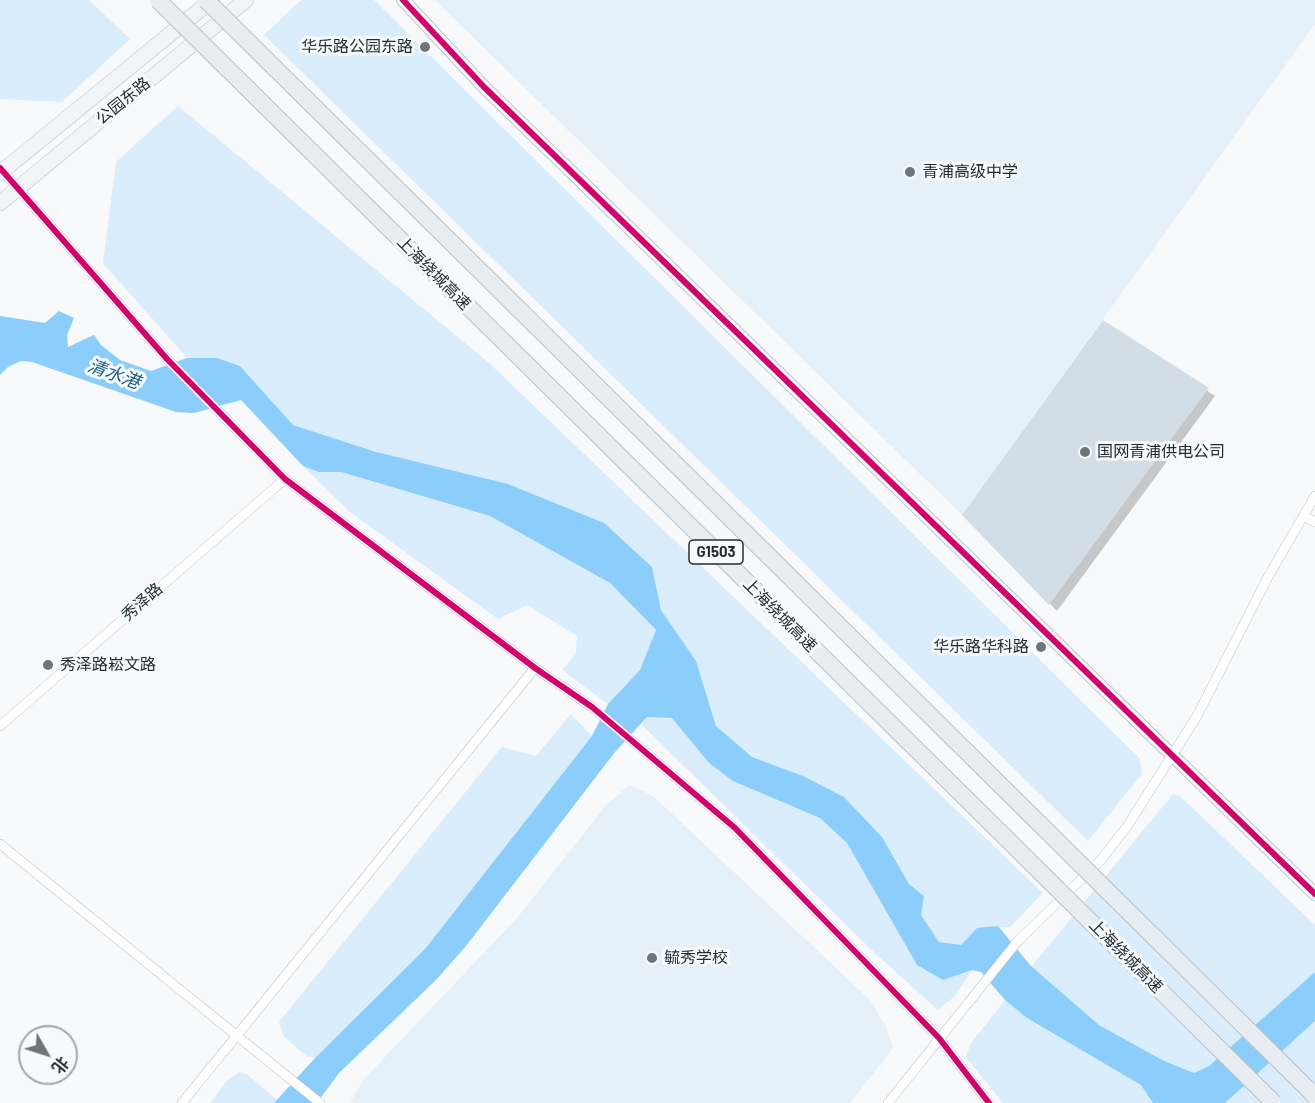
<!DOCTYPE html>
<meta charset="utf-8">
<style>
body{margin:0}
#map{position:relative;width:1315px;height:1103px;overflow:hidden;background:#f7f9fb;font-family:Barlow,"Noto Sans SC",sans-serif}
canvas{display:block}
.north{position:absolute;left:18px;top:1025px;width:60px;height:60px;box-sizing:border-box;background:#f5fafd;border:2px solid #a1a8ac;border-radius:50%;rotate:129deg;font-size:16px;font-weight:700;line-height:24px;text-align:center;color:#242c32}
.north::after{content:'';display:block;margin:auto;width:21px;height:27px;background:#6e7478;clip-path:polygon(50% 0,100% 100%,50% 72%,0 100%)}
</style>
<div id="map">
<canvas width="1315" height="1103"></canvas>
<div class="north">北</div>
</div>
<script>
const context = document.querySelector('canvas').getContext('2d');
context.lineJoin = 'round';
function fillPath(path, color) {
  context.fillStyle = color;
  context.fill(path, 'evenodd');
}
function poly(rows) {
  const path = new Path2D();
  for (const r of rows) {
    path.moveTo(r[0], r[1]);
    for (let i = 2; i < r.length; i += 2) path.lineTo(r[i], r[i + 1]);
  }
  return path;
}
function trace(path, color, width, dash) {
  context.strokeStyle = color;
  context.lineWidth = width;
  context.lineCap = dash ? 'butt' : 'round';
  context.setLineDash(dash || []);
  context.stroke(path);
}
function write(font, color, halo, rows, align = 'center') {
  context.font = font + ' Barlow,"Noto Sans SC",sans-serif';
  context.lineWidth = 6;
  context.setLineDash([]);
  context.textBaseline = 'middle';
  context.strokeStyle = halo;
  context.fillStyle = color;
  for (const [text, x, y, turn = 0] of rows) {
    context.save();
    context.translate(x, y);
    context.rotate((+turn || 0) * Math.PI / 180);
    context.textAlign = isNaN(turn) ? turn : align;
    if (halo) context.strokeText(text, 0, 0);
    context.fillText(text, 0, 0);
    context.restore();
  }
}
const built = poly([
 [435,0,1315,0,1315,24,962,515],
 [630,785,653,796,870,1000,886,1027,893,1048,850,1103,353,1103,351,1101,365,1078,518,917,607,804]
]);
const green = poly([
 [0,0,89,0,130,39,62,102,0,99],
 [301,0,374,0,1140,759,1142,774,1088,841,264,35],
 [178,106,489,363,1043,893,1010,927,977,928,961,946,939,942,921,915,924,896,909,884,882,837,844,797,803,776,752,757,716,726,696,661,661,610,652,567,376,452,293,425,240,366,217,358,187,358,103,263,116,162],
 [310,463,490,516,610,583,656,631,640,670,608,704,562,670,576,654,577,636,527,605,498,619,350,512,303,466],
 [571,714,592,736,425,949,315,1058,307,1056,284,1037,279,1022,502,747,536,756],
 [647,717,672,718,709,763,733,780,820,818,847,843,917,965,943,980,972,970,955,996,938,1010,877,955,642,725],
 [1173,794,1180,796,1315,925,1315,972,1209,1066,1194,1073,1164,1061,1099,1025,1031,967],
 [1005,1000,1027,1018,1142,1085,1153,1103,1003,1103,966,1057,971,1043],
 [1315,1021,1315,1103,1225,1103,1235,1093],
 [239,1072,247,1074,277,1100,274,1103,210,1103,227,1081]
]);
const water = poly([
 [59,311,74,318,67,335,68,347,94,335,101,345,120,360,151,371,187,358,217,358,240,366,293,425,376,452,508,484,604,523,652,567,661,610,696,661,716,726,752,757,803,776,844,797,882,837,909,884,924,896,921,915,939,942,961,945,977,928,998,926,1031,966,1099,1025,1164,1061,1194,1073,1209,1066,1315,972,1315,1021,1225,1103,1153,1103,1141,1085,1027,1018,1005,1000,981,972,972,970,943,980,917,965,847,843,820,818,733,781,709,763,672,718,647,717,615,752,466,946,437,979,339,1073,317,1103,274,1103,315,1058,425,949,592,736,608,704,640,670,656,630,610,583,490,516,341,472,319,472,303,466,241,400,194,413,176,412,32,362,21,361,8,367,0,375,0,316,45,323]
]);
const shadow = poly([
 [1103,322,1215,396,1057,611,964,515]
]);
const building = poly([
 [1103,320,1209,388,1049,605,962,515]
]);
const minor = poly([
 [1,169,167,359,285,479,535,668,592,707,735,828,939,1038,989,1103],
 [1304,516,1315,522],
 [0,726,285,479],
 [0,844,320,1103],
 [182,1103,535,668],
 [888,1103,1017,942,1101,860,1128,825,1197,716,1268,577,1315,496]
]);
const tertiary = poly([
 [403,0,484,87,1315,894]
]);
const primary = poly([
 [0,173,212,0],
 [0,203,246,0]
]);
const motorwayBridge = poly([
 [158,0,1274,1103],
 [206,0,1315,1096]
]);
const cycleway = poly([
 [403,0,484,87,1315,894],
 [0,168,167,359,285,479,535,668,592,707,735,828,939,1038,989,1103]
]);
const markers = [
 [425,47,6,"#6e7478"],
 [910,172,6,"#6e7478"],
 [1085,452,6,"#6e7478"],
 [1041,647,6,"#6e7478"],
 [48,665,6,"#6e7478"],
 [652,958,6,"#6e7478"]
];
const shields = [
 [716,552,54]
];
const shieldNames = [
 ["G1503",716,552]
];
const poiNames = [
 ["华乐路公园东路",413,47,"right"],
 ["青浦高级中学",922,172],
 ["国网青浦供电公司",1097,452],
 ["华乐路华科路",1029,647,"right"],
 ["秀泽路崧文路",60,665],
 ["毓秀学校",664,958]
];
const streetNames = [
 ["公园东路",123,101,-39],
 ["上海绕城高速",434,273,45],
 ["秀泽路",142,602,-41],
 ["上海绕城高速",780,615,45],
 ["上海绕城高速",1126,956,45]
];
const waterNames = [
 ["清水港",114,374,20]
];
fillPath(built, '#e6f0f8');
fillPath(green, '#d9edfc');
fillPath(water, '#8bcefc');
fillPath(shadow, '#0003');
fillPath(building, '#d2dde6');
trace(minor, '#bfc4c8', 10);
trace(tertiary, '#bfc4c8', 14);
trace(primary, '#bbc1c7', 16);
trace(minor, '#fefefe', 9);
trace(tertiary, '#fefefe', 12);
trace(primary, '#f0f4f6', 15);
trace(motorwayBridge, '#bbc1c7', 18, []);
trace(motorwayBridge, '#e8edf1', 16);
trace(cycleway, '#d6006c', 6);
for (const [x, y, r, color] of markers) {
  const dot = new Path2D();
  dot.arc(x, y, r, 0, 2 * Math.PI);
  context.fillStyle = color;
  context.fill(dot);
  trace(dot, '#f5fafd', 2);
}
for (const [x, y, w] of shields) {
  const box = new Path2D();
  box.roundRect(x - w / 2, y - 12, w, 24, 4.5);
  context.fillStyle = '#f5fafd';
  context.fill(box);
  trace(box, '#242c32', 1.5);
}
write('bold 15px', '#242c32', null, shieldNames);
write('16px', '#242c32', '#f5fafd', poiNames, 'left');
write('16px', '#242c32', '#f5fafd', streetNames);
write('italic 18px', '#175d87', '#f5fafd', waterNames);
</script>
